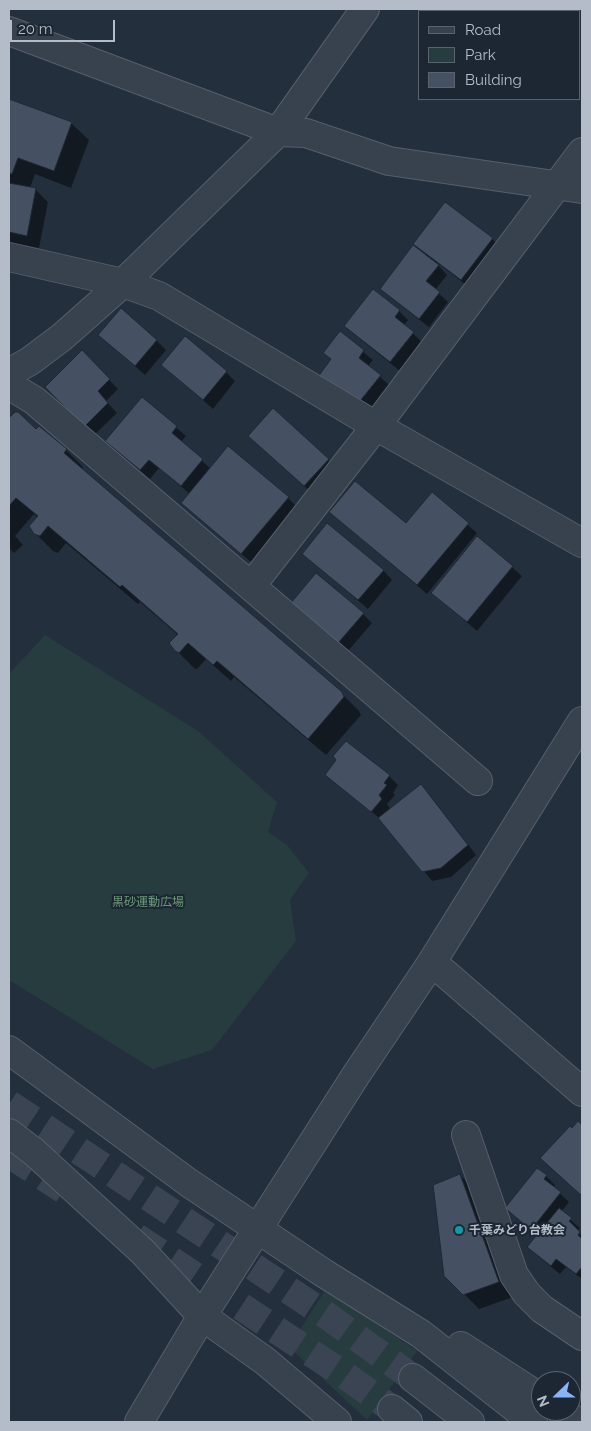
<!DOCTYPE html>
<meta charset="utf-8">
<style>
body{margin:0}
#map{position:relative;width:591px;height:1431px;overflow:hidden;background:#242f3e;font-family:Raleway,sans-serif}
canvas{display:block}
.frame{position:absolute;inset:0;border:10px solid #b4bcc9;pointer-events:none}
.legend{position:absolute;left:418px;top:10px;width:162px;height:90px;box-sizing:border-box;background:#1d2633;border:1px solid #59626f;margin:0;padding:6px 9px;list-style:none;font-size:15px;color:#b4bcc9}
.legend li{display:flex;align-items:center;gap:10px;height:25px}
.legend b{width:25px;border:1px solid #59626f}
.north{position:absolute;left:531px;top:1371px;width:50px;height:50px;box-sizing:border-box;background:#1d2633;border:1px solid #59626f;border-radius:50%;rotate:248deg;font-size:14px;font-weight:700;line-height:20px;text-align:center;color:#b4bcc9}
.north::after{content:'';display:block;margin:auto;width:18px;height:22px;background:#8ab4f8;clip-path:polygon(50% 0,100% 100%,50% 72%,0 100%)}
.scale{position:absolute;left:10px;top:20px;width:105px;height:22px;box-sizing:border-box;border:2px solid #b4bcc9;border-top:0;padding-left:6px;font-size:15px;line-height:18px;white-space:nowrap;color:#b4bcc9;-webkit-text-stroke:4px #1d2633;paint-order:stroke}
</style>
<div id="map">
<canvas width="591" height="1431"></canvas>
<div class="frame"></div>
<ul class="legend">
<li><b style="height:6px;background:#38414e"></b>Road</li>
<li><b style="height:14px;background:#263c3f"></b>Park</li>
<li><b style="height:14px;background:#455162"></b>Building</li>
</ul>
<div class="north">N</div>
<div class="scale">20 m</div>
</div>
<script>
const context = document.querySelector('canvas').getContext('2d');
context.lineJoin = 'round';
function fillPath(path, color) {
  context.fillStyle = color;
  context.fill(path, 'evenodd');
}
function poly(rows) {
  const path = new Path2D();
  for (const r of rows) {
    path.moveTo(r[0], r[1]);
    for (let i = 2; i < r.length; i += 2) path.lineTo(r[i], r[i + 1]);
  }
  return path;
}
function trace(path, color, width, dash) {
  context.strokeStyle = color;
  context.lineWidth = width;
  context.lineCap = dash ? 'butt' : 'round';
  context.setLineDash(dash || []);
  context.stroke(path);
}
function write(font, color, halo, rows, align = 'center') {
  context.font = font + ' Raleway,"Noto Sans JP",sans-serif';
  context.lineWidth = 4;
  context.setLineDash([]);
  context.textBaseline = 'middle';
  context.strokeStyle = halo;
  context.fillStyle = color;
  for (const [text, x, y, turn = 0] of rows) {
    context.save();
    context.translate(x, y);
    context.rotate((+turn || 0) * Math.PI / 180);
    context.textAlign = isNaN(turn) ? turn : align;
    if (halo) context.strokeText(text, 0, 0);
    context.fillText(text, 0, 0);
    context.restore();
  }
}
const green = poly([
 [45,635,198,731,277,802,268,832,287,845,309,873,290,900,296,941,212,1050,153,1069,9,980,9,674],
 [326,1289,417,1351,367,1420,289,1347]
]);
const shadow = poly([
 [9,100,71,123,89,140,71,188,35,174,30,188,35,189,48,202,39,248,9,242],
 [492,239,501,248,470,288,439,264,438,265,447,275,435,290,448,302,429,327,391,298,382,289,425,254,415,244],
 [399,311,408,320,404,325,422,342,400,371,355,335,346,326],
 [340,333,373,360,368,366,389,385,366,415,332,360,324,353],
 [100,335,157,341,166,350,145,375],
 [82,352,118,389,106,401,117,413,94,435,47,387],
 [163,365,226,372,235,381,213,409],
 [142,399,186,436,181,442,211,469,288,498,297,507,251,562,182,503,190,494,159,468,150,479,116,450],
 [16,413,36,431,66,450,83,467,82,470,341,693,359,711,361,715,326,755,234,677,231,681,206,659,197,669,194,668,176,650,178,635,140,602,138,604,66,543,58,553,53,551,35,533,38,518,34,514,15,536,23,545,14,553,9,548,9,422],
 [259,445,328,460,337,469,314,495],
 [432,494,477,533,427,594,331,512,406,525],
 [478,538,522,576,477,631,433,593],
 [304,554,383,570,392,580,368,609],
 [363,614,372,623,342,658,295,619],
 [346,742,389,776,398,785,393,793,395,795,387,804,391,810,421,786,430,795,476,855,451,877,432,881,382,820,336,784,327,775,337,760],
 [578,1123,582,1127,582,1195,551,1167,572,1130],
 [460,1175,475,1190,513,1297,479,1309,445,1275],
 [546,1176,555,1185,554,1188,569,1202,561,1212,580,1228,577,1231,582,1236,582,1279,566,1267,560,1274,538,1256,529,1247,538,1235,507,1208]
]);
const building = poly([
 [9,99,72,122,54,171,18,158,12,174,9,173,9,99],
 [9,183,36,188,27,236,9,232,9,183],
 [445,202,493,238,461,280,413,244,445,202],
 [413,245,439,265,426,281,440,292,419,319,380,289,413,245],
 [373,289,400,310,395,317,414,332,390,362,344,326,373,289],
 [121,308,157,340,135,366,98,335,121,308],
 [340,331,364,350,359,358,381,375,356,406,318,377,331,359,323,353,340,331],
 [185,336,227,371,203,400,161,365,185,336],
 [82,350,110,379,98,391,108,403,84,427,45,387,82,350],
 [142,397,177,426,172,433,203,459,181,486,149,460,140,470,105,441,142,397],
 [273,408,329,459,304,486,248,436,273,408],
 [15,412,18,412,36,429,39,426,67,449,64,453,342,692,344,697,308,739,217,661,213,665,188,643,179,653,175,651,169,643,178,634,122,585,120,587,48,526,40,536,34,534,29,526,38,516,16,498,9,506,9,418,15,412],
 [228,446,289,497,241,554,181,503,228,446],
 [355,481,406,523,432,492,469,523,417,585,329,512,355,481],
 [327,523,384,570,358,600,302,554,327,523],
 [477,536,513,566,467,622,431,593,477,536],
 [316,573,364,613,332,650,285,610,316,573],
 [346,741,390,775,384,783,387,785,379,795,382,799,371,812,325,775,336,760,333,756,346,741],
 [421,784,468,845,441,868,422,872,378,818,421,784],
 [578,1121,582,1125,582,1196,540,1158,570,1126,572,1128,578,1121],
 [537,1168,547,1175,544,1179,561,1192,531,1230,505,1208,537,1168],
 [460,1174,499,1282,463,1295,444,1276,433,1185,460,1174],
 [559,1208,572,1218,569,1221,580,1232,578,1235,582,1239,582,1267,576,1274,556,1259,551,1266,527,1247,559,1208]
]);
const minorTunnel = poly([
 [9,1104,326,1315,413,1378],
 [9,1154,64,1190],
 [136,1237,346,1376,392,1409]
]);
const minor = poly([
 [9,31,278,132,306,133,389,161,582,189],
 [9,257,123,283,159,296,376,426,582,543],
 [9,373,30,361,62,337,123,283,278,132,365,9],
 [9,385,35,401,478,781],
 [251,586,376,426,582,152],
 [432,962,582,1092],
 [9,1050,189,1183,322,1272,421,1334,533,1422],
 [9,1133,34,1152,143,1252,202,1316,265,1361,337,1422],
 [466,1135,514,1275,527,1294,542,1309,582,1336],
 [461,1346,541,1398],
 [413,1378,470,1422],
 [392,1409,408,1422],
 [561,1411,578,1422],
 [139,1422,202,1316,356,1075,432,962,582,721]
]);
const markers = [
 [459,1230,5,"#0f9aa8"]
];
const parkNames = [
 ["黒砂運動広場",148,902]
];
const poiNames = [
 ["千葉みどり台教会",469,1230]
];
fillPath(green, '#263c3f');
fillPath(shadow, '#0007');
fillPath(building, '#455162');
trace(building, '#1f2835', 1);
trace(minorTunnel, '#3a4453', 28, [28, 14]);
trace(minor, '#565f6c', 30);
trace(minor, '#38414e', 28);
for (const [x, y, r, color] of markers) {
  const dot = new Path2D();
  dot.arc(x, y, r, 0, 2 * Math.PI);
  context.fillStyle = color;
  context.fill(dot);
  trace(dot, '#1d2633', 2);
}
write('12px', '#6b9a76', '#1d2633', parkNames);
write('bold 12px', '#b4bcc9', '#1d2633', poiNames, 'left');
</script>
